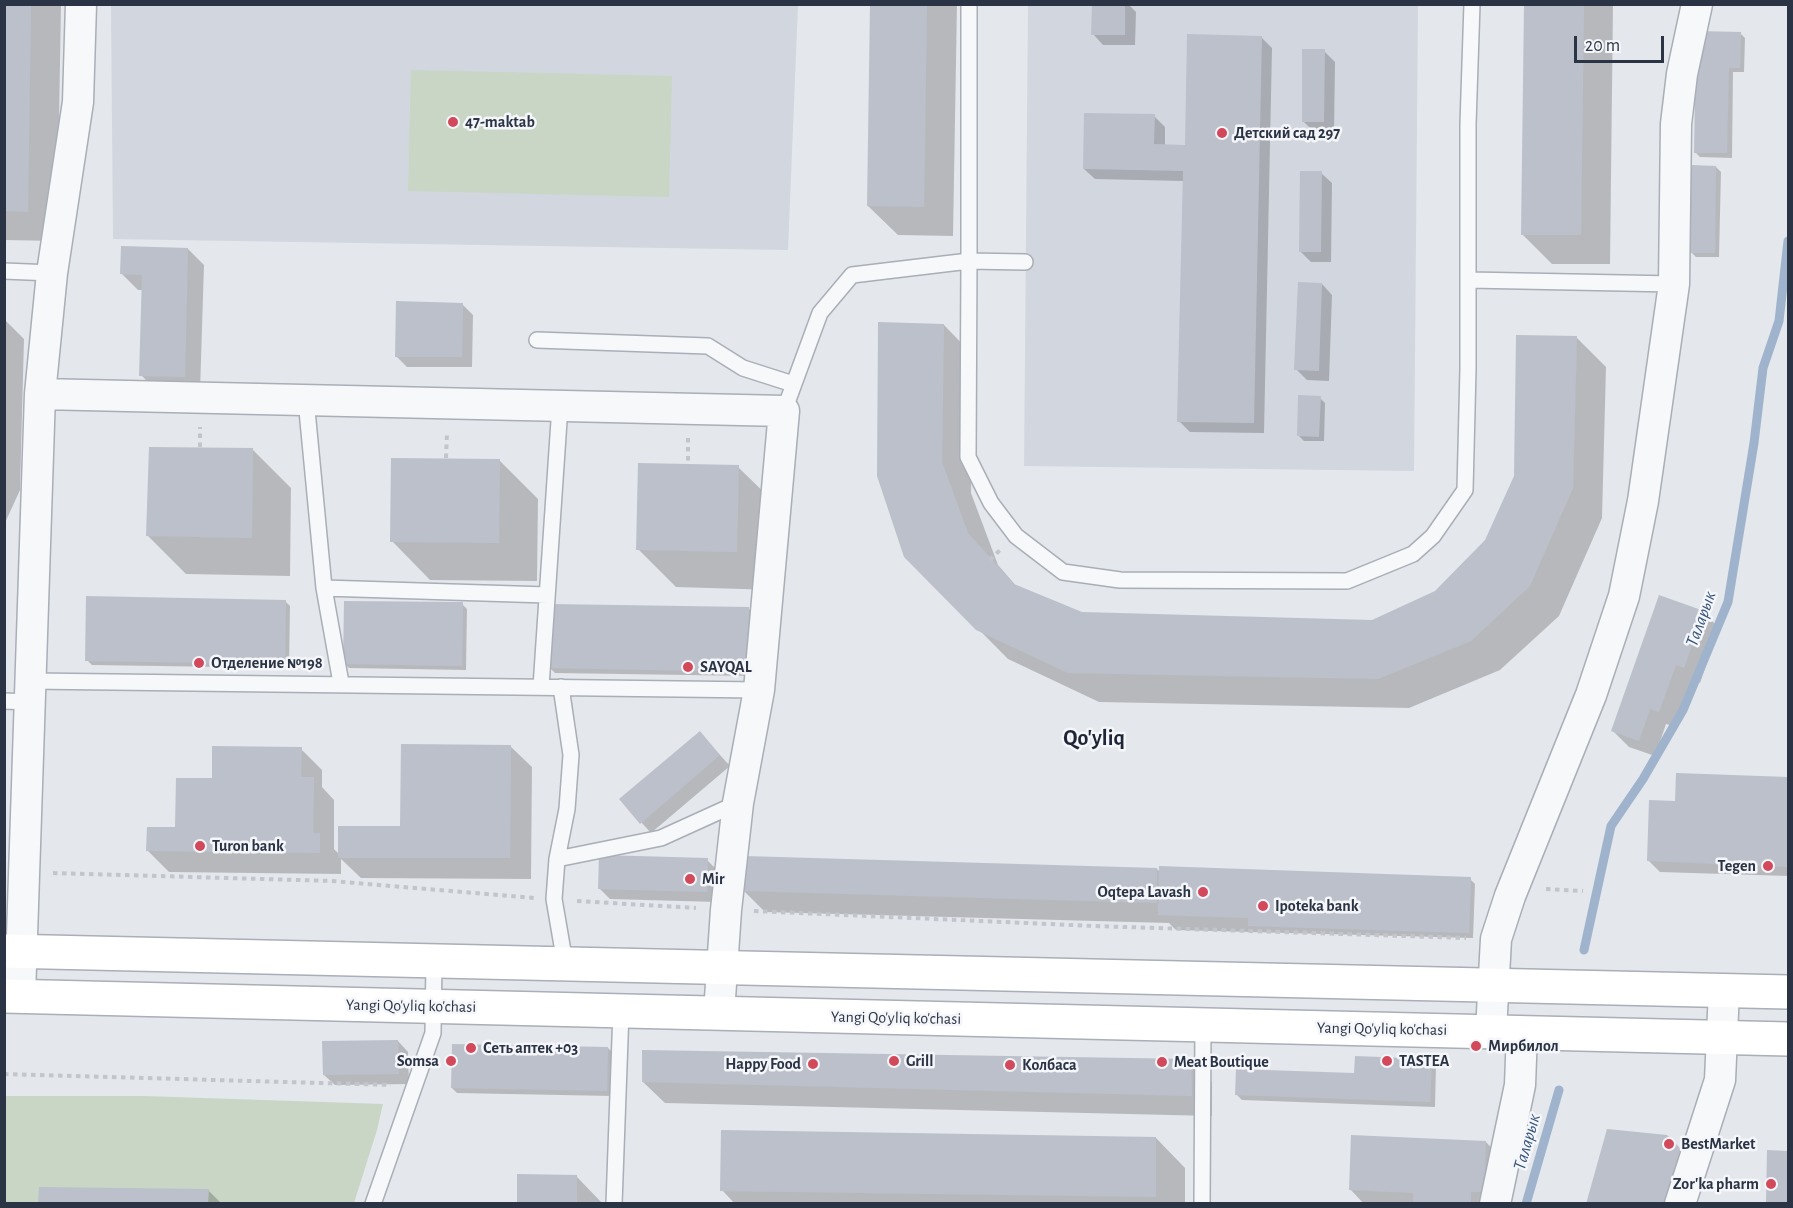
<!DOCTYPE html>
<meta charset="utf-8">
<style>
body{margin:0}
#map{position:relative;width:1793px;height:1208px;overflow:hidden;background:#e4e7ec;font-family:"Alegreya Sans",sans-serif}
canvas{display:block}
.frame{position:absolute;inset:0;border:6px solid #2b3445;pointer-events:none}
.scale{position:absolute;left:1574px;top:36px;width:90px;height:27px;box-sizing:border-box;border:3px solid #2b3445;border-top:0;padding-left:8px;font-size:18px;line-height:21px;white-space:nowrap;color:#2b3445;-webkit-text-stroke:4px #f4f6f9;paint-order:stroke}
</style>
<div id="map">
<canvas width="1793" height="1208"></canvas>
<div class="frame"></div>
<div class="scale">20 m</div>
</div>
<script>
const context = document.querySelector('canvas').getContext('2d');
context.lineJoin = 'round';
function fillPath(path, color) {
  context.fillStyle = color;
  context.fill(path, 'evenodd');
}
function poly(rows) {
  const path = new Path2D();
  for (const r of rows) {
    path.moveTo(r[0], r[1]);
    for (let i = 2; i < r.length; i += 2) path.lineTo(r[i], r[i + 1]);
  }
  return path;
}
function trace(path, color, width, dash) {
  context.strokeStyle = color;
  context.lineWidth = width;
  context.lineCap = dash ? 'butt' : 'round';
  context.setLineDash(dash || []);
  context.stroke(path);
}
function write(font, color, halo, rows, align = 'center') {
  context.font = font + ' "Alegreya Sans",sans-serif';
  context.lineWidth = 5;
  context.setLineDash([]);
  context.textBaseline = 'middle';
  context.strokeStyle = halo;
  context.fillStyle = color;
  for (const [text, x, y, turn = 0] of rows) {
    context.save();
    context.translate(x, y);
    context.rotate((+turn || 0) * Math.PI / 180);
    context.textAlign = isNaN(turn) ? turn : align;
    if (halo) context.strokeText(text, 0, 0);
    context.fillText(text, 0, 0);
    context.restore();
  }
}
const built = poly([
 [111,5,798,5,788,250,113,239],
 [1028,5,1418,5,1414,471,1024,466]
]);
const green = poly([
 [411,70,672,76,669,197,408,191],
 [4,1096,144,1096,383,1104,377,1130,354,1203,5,1204]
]);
const shadow = poly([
 [4,4,61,4,57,241,4,240],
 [871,4,957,4,953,236,898,235,868,206],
 [1093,4,1128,4,1136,12,1135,45,1103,45,1093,34],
 [1525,4,1613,4,1610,264,1552,264,1522,234],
 [1740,33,1745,38,1744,72,1733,72,1732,158,1700,157,1695,152],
 [1261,37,1272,48,1264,433,1190,432,1179,421,1184,181,1095,179,1084,169,1154,116,1165,127,1165,146,1186,146],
 [1324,51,1335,62,1334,132,1314,132,1303,121],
 [1716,167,1721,172,1719,257,1696,257,1691,252],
 [1321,173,1332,183,1331,262,1311,262,1300,251],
 [188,249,204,265,200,392,157,391,141,375,143,290,138,290,122,274],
 [1322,284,1332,295,1329,381,1307,380,1296,369],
 [462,304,473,315,472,367,407,367,396,356],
 [4,319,24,339,20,490,4,525],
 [944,325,973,355,971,493,998,565,1018,588,1082,614,1372,621,1436,593,1486,541,1577,338,1606,367,1602,518,1559,616,1500,670,1409,708,1099,702,1008,659,906,556],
 [1320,398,1325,403,1324,441,1304,441,1299,436],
 [253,450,291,488,290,576,186,574,148,536],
 [499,460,538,499,537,581,430,580,392,541],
 [738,467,777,505,775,590,676,587,638,549],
 [285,601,290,606,289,668,92,665,87,660],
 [462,604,467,609,466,670,349,668,344,663],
 [749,609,754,614,753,676,555,673,550,668],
 [1703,612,1719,628,1700,683,1692,680,1676,727,1666,724,1655,756,1629,747,1613,731],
 [710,744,730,766,651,833,641,822],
 [510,746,532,767,531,879,361,878,341,859,341,874,169,872,148,851,176,829,213,780,301,749,322,770,322,787,334,800,334,849,339,854,402,828],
 [1677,775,1788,779,1788,876,1660,872,1649,861,1676,802],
 [707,860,718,871,717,902,610,899,600,889],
 [1157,869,1161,873,1470,879,1475,884,1473,938,1176,930,1169,923,765,912,744,891],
 [398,1041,408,1052,409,1084,335,1085,324,1075],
 [608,1048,613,1053,612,1096,457,1093,452,1088],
 [1431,1060,1436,1065,1435,1107,1242,1100,1237,1095],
 [1191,1061,1212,1082,1212,1116,665,1103,643,1082],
 [1156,1138,1185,1168,1185,1204,735,1204,722,1190],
 [1486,1142,1496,1153,1494,1202,1364,1204,1350,1189],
 [1768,1152,1788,1152,1788,1204,1767,1204],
 [577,1177,603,1204,518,1204],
 [208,1190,222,1204,40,1204]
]);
const stream = poly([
 [1584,950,1611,826,1643,779,1683,710,1728,602,1754,443,1763,368,1779,321,1788,241],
 [1526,1204,1559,1090]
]);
const building = poly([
 [4,4,31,4,28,212,4,211],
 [870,4,927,4,924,207,867,206],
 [1092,4,1125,4,1125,35,1091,35],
 [1524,4,1584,4,1581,235,1521,235],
 [1696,31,1741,32,1740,68,1729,68,1727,153,1694,153],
 [1187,34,1262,36,1254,423,1177,422,1183,171,1083,169,1084,113,1155,114,1154,144,1185,145],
 [1302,49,1325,49,1324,122,1302,122],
 [1691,165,1716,166,1715,253,1690,253],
 [1300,171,1322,171,1321,252,1299,252],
 [121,246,188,248,185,377,139,376,142,275,120,274],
 [1298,282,1322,283,1319,371,1294,370],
 [396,301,463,303,462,357,395,357],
 [878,322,944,324,942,462,968,533,1014,584,1082,612,1372,620,1435,591,1485,540,1514,476,1516,335,1577,336,1573,488,1530,586,1471,641,1378,679,1068,673,976,630,904,557,877,476],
 [1298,395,1321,396,1319,437,1297,436],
 [149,447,253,448,252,538,146,536],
 [391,458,500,459,499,543,390,542],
 [638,463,739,465,737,552,636,550],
 [1659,595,1704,611,1684,668,1676,665,1659,712,1650,709,1639,741,1611,731],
 [86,596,286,600,285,664,85,661],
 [344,601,463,602,462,666,343,664],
 [550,604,749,607,748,672,549,668],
 [700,731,720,755,640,824,619,799],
 [401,744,511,745,510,858,338,858,338,826,400,826],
 [212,746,302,747,301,777,314,777,313,833,320,833,320,853,146,851,147,827,175,827,176,778,212,778],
 [1676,773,1788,777,1788,867,1647,861,1649,800,1675,801],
 [599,855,708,858,707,892,598,889],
 [744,856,1157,868,1157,903,743,891],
 [1159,866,1471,877,1469,933,1248,926,1248,918,1158,915],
 [398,1040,399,1074,323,1075,322,1041],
 [452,1044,608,1047,607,1091,451,1088],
 [642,1050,1191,1059,1192,1096,642,1082],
 [1355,1056,1432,1059,1430,1102,1235,1095,1236,1069,1354,1073],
 [1607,1129,1667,1135,1682,1150,1667,1204,1586,1204],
 [721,1130,1156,1137,1156,1197,720,1191],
 [1351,1135,1486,1141,1484,1192,1471,1192,1471,1204,1413,1204,1413,1193,1349,1190],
 [1767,1150,1788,1151,1788,1204,1766,1204],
 [517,1174,577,1175,577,1204,517,1204],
 [39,1187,209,1189,208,1204,38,1204]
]);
const path = poly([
 [688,438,688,464],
 [200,447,200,427],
 [446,458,447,432],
 [990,560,1000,550],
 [53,873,332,881,534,898],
 [1546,889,1583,891],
 [577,901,696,908],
 [754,911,1094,926,1466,938],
 [4,1074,391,1085]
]);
const service = poly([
 [969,4,969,261,1025,262],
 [4,271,52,273],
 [1469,280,1674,284],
 [537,340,708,346,743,368,793,384],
 [306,400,324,588,341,683],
 [784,411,820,313,852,275,969,261,968,457,991,503,1016,536,1063,572,1120,580,1347,581,1413,554,1433,536,1465,490,1468,369,1468,124,1472,4],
 [324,588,547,595],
 [31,681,759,690],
 [541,687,560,406],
 [561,687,571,755,567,809,557,859,554,899,565,963],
 [4,701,30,702],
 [557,859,661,838,738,803],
 [373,1204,433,1033,434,960],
 [614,1204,621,1011],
 [1202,1204,1203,1025]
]);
const minor = poly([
 [40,394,784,411,759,690,738,803,726,910,719,1013],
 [20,996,40,394,52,273,78,102,81,4],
 [1491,1031,1496,939,1510,896,1591,695,1624,596,1643,501,1674,284,1676,124,1682,74,1697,4],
 [1495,1204,1520,1085,1522,1032],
 [1680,1204,1720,1080,1724,990]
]);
const secondary = poly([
 [4,951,1788,992],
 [4,996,1788,1039]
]);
const markers = [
 [453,122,6,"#d1495b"],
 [1222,133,6,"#d1495b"],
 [199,663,6,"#d1495b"],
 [688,667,6,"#d1495b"],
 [200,846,6,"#d1495b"],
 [1768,866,6,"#d1495b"],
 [690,879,6,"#d1495b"],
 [1203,892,6,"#d1495b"],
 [1263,906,6,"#d1495b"],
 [1476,1046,6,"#d1495b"],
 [471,1048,6,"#d1495b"],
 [451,1061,6,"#d1495b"],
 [894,1061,6,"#d1495b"],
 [1387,1061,6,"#d1495b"],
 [1162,1062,6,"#d1495b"],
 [813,1064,6,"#d1495b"],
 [1010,1065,6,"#d1495b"],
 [1669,1144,6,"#d1495b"],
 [1771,1184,6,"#d1495b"]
];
const poiNames = [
 ["47-maktab",465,122],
 ["Детский сад 297",1234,133],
 ["Отделение №198",211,663],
 ["SAYQAL",700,667],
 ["Turon bank",212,846],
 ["Tegen",1756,866,"right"],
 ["Mir",702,879],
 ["Oqtepa Lavash",1191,892,"right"],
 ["Ipoteka bank",1275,906],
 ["Мирбилол",1488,1046],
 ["Сеть аптек +03",483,1048],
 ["Somsa",439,1061,"right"],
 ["Grill",906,1061],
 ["TASTEA",1399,1061],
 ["Meat Boutique",1174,1062],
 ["Happy Food",801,1064,"right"],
 ["Колбаса",1022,1065],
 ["BestMarket",1681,1144],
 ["Zor'ka pharm",1759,1184,"right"]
];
const streetNames = [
 ["Yangi Qo'yliq ko'chasi",411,1006,1],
 ["Yangi Qo'yliq ko'chasi",896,1018,1],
 ["Yangi Qo'yliq ko'chasi",1382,1029,1]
];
const waterNames = [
 ["Таларык",1701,619,-70],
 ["Таларык",1527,1142,-74]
];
const districtNames = [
 ["Qo'yliq",1094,738]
];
fillPath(built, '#d2d6de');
fillPath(green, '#c9d6c5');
fillPath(shadow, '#0003');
trace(stream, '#9fb4cc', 9);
fillPath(building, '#bbc0ca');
trace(service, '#a9aeb7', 18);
trace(minor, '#a9aeb7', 33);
trace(secondary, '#a9aeb7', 36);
trace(path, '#c2c5cb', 4, [4.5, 4.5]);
trace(service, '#f7f8fa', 15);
trace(minor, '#f7f8fa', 30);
trace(secondary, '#fff', 33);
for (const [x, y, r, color] of markers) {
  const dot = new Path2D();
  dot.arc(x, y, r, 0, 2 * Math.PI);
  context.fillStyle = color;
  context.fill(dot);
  trace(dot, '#f4f6f9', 2);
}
write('bold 16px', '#2b3445', '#f4f6f9', poiNames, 'left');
write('16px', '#2b3445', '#f4f6f9', streetNames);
write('italic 18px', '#34527a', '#f4f6f9', waterNames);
write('bold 22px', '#1d2536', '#f4f6f9', districtNames);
</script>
